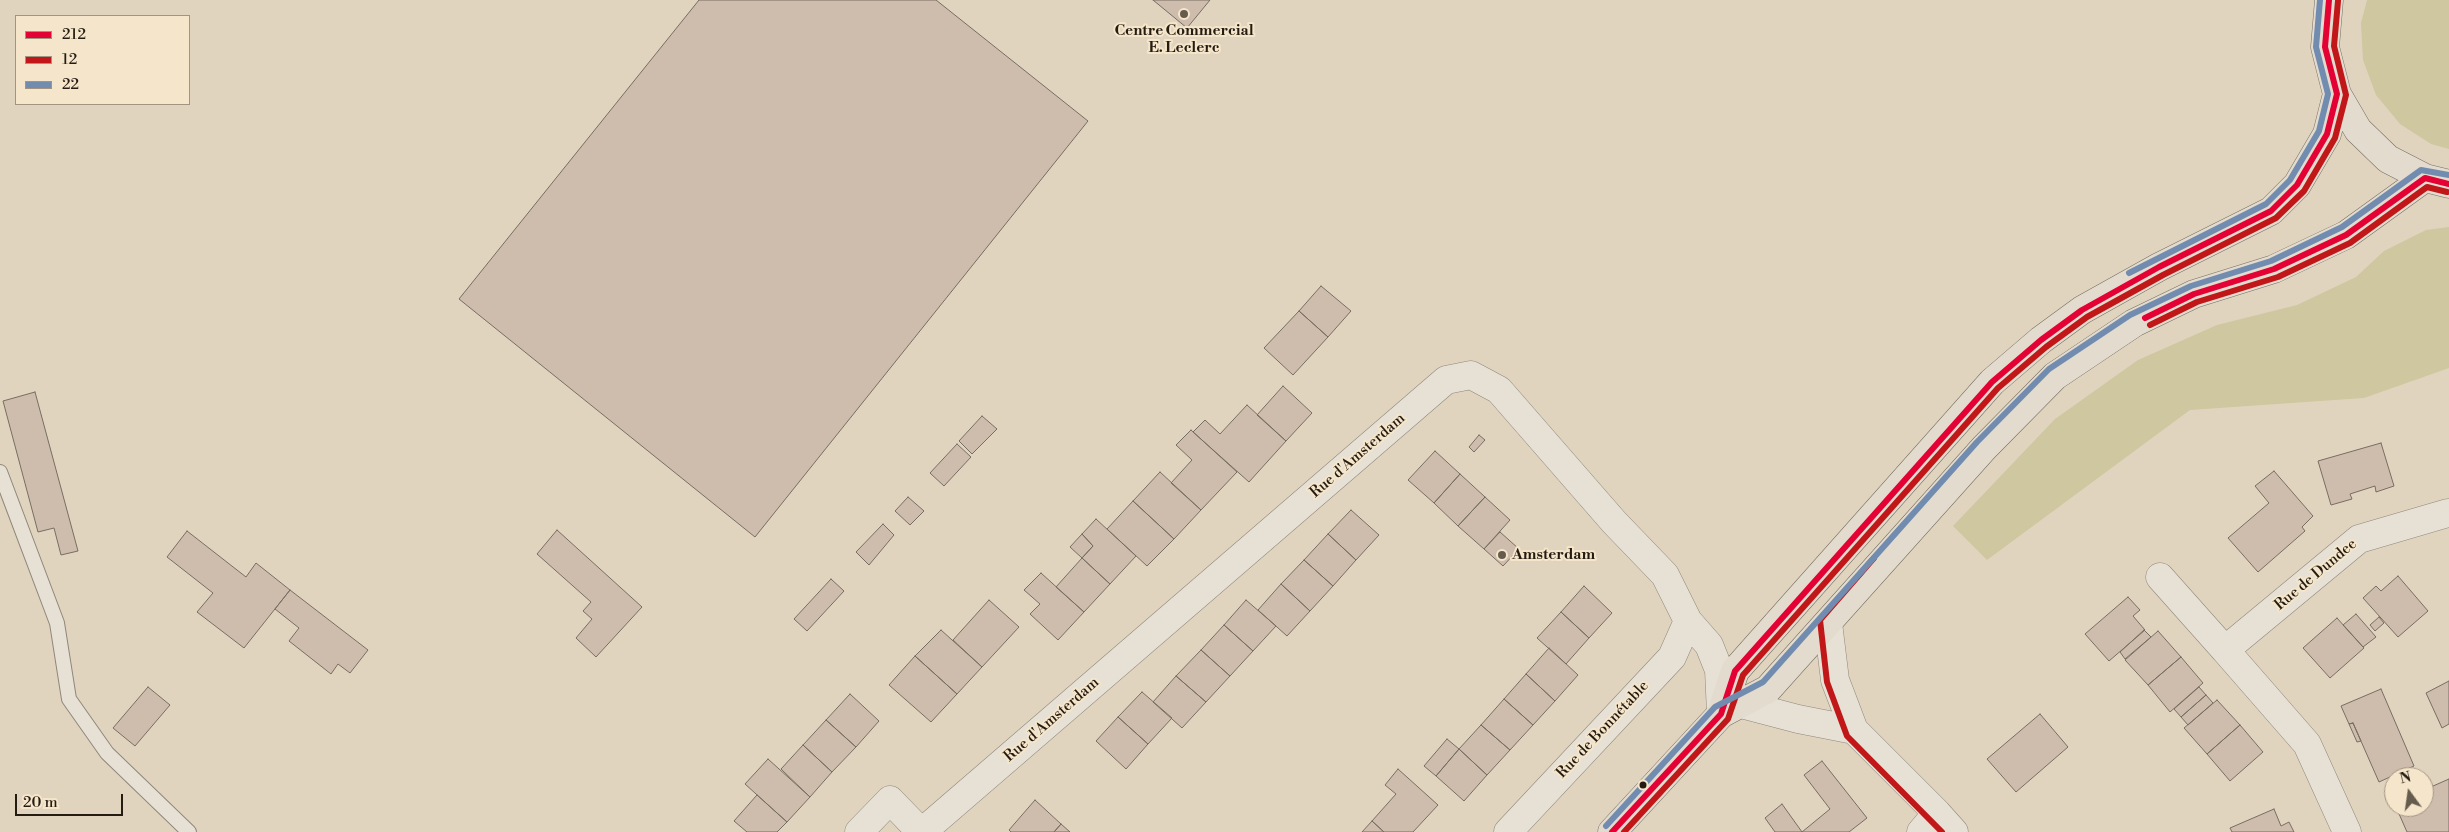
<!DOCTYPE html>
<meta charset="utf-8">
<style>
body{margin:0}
#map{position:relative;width:2449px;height:832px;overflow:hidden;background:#e1d4be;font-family:"Libre Bodoni",serif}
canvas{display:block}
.legend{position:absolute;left:15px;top:15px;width:175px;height:90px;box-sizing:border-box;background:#f5e6cb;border:1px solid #a19581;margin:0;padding:6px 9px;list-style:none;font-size:15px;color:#241b11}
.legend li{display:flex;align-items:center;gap:10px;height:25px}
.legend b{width:25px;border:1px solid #a19581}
.north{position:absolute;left:2384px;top:767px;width:50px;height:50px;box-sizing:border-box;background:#f5e6cb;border:1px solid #a19581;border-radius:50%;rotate:346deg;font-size:14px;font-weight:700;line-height:20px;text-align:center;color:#241b11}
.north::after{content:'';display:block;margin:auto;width:18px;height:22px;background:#665c4e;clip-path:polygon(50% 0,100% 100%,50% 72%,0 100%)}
.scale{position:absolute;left:15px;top:794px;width:108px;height:22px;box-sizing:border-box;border:2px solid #241b11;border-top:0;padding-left:6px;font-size:15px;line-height:18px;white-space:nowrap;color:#241b11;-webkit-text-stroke:4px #f5e6cb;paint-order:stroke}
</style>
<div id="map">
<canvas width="2449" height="832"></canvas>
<ul class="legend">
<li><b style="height:6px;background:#e40134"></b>212</li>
<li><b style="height:6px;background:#c11718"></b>12</li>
<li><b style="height:6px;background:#728cb0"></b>22</li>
</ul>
<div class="north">N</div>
<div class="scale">20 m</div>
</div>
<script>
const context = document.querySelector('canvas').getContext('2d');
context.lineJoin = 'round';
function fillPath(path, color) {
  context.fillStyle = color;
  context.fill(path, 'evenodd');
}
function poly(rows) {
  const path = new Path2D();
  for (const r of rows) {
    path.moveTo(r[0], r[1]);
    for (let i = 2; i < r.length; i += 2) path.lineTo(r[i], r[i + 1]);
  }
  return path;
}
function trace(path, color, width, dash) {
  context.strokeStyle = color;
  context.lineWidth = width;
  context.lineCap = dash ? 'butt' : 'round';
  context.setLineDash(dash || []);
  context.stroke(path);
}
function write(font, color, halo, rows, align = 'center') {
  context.font = font + ' "Libre Bodoni",serif';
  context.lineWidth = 4;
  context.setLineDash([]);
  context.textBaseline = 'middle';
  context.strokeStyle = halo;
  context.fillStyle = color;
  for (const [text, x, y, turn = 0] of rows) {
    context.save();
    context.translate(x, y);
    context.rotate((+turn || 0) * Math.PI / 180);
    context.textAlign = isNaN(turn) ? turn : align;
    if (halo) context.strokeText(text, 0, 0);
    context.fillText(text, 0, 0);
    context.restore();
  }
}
const green = poly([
 [2367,0,2449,0,2449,149,2431,144,2400,124,2376,95,2363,60,2361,23],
 [2449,227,2449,368,2364,398,2190,410,1987,560,1953,526,2055,419,2138,360,2217,325,2297,305,2356,277,2384,251,2426,230]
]);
const building = poly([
 [699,0,936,0,1088,121,755,537,459,299,699,0],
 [1153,0,1210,0,1187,28,1153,0],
 [1321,286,1351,311,1328,337,1299,311,1321,286],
 [1299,311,1328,337,1293,375,1264,348,1299,311],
 [1283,386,1312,413,1286,441,1257,415,1283,386],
 [35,392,78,551,61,555,54,528,38,532,3,401,35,392],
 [1247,405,1286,441,1249,482,1193,432,1205,420,1220,434,1247,405],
 [982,416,997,429,972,454,959,441,982,416],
 [1191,430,1237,472,1201,510,1171,483,1192,460,1176,445,1191,430],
 [1479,435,1485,440,1474,452,1469,447,1479,435],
 [2381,443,2394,486,2376,492,2375,486,2350,494,2352,499,2331,505,2318,461,2381,443],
 [957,444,971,457,944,486,930,473,957,444],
 [1435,451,1460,474,1434,503,1408,480,1435,451],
 [2274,471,2313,516,2302,527,2305,531,2258,572,2228,538,2269,503,2255,486,2274,471],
 [1160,472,1201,510,1174,539,1133,501,1160,472],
 [1460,474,1485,497,1458,526,1434,503,1460,474],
 [908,497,924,511,910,525,895,511,908,497],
 [1485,497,1510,520,1484,549,1458,526,1485,497],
 [1133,501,1174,539,1147,566,1107,529,1133,501],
 [1351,510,1379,535,1356,560,1328,534,1351,510],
 [1096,519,1136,556,1110,584,1082,558,1093,546,1082,534,1096,519],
 [883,524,894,535,869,565,856,552,883,524],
 [557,530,642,607,596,657,576,638,592,619,583,611,591,602,537,554,557,530],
 [187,531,246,577,256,563,290,590,244,648,197,612,213,593,167,557,187,531],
 [1500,532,1519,549,1503,566,1484,549,1500,532],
 [1082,534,1093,546,1082,558,1070,547,1082,534],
 [1328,534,1356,560,1333,586,1304,560,1328,534],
 [1082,558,1110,584,1084,612,1056,587,1082,558],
 [1304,560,1333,586,1310,611,1281,584,1304,560],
 [1041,573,1084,612,1058,640,1030,614,1040,604,1024,590,1041,573],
 [2398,576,2428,611,2398,637,2363,598,2376,586,2381,591,2398,576],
 [831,579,844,591,807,631,794,619,831,579],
 [1281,584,1310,611,1287,636,1258,610,1281,584],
 [1584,586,1612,613,1589,638,1561,612,1584,586],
 [290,590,368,650,350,673,338,664,331,674,289,641,299,628,275,609,290,590],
 [2128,597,2140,610,2133,616,2145,630,2109,661,2085,634,2128,597],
 [989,600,1019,627,982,667,953,640,989,600],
 [1246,600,1276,626,1253,651,1224,625,1246,600],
 [1561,612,1589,638,1566,664,1537,638,1561,612],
 [2356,614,2376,637,2363,647,2343,625,2356,614],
 [2379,617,2384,623,2375,631,2370,625,2379,617],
 [2337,618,2364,648,2330,678,2303,648,2337,618],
 [1224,625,1253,651,1230,676,1201,650,1224,625],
 [941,630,982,667,957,694,915,656,941,630],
 [2144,630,2151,637,2125,659,2120,652,2144,630],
 [2158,631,2181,657,2148,685,2125,660,2158,631],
 [1549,648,1578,675,1555,701,1526,674,1549,648],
 [1201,650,1230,676,1206,702,1176,676,1201,650],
 [915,656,957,694,931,722,889,685,915,656],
 [2181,657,2203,683,2170,712,2148,685,2181,657],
 [1526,674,1555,701,1533,725,1504,699,1526,674],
 [1176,676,1206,702,1182,728,1153,702,1176,676],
 [2449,681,2449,724,2442,728,2426,693,2449,681],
 [148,687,170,705,135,746,113,728,148,687],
 [2199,687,2206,695,2181,717,2174,709,2199,687],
 [2381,689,2414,766,2379,782,2353,723,2349,724,2341,706,2381,689],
 [1142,692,1172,718,1148,744,1118,717,1142,692],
 [850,694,879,721,856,747,826,720,850,694],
 [2206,695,2213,703,2188,725,2181,717,2206,695],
 [1504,699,1533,725,1510,750,1481,725,1504,699],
 [2217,700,2240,725,2207,754,2184,728,2217,700],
 [2040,714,2068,747,2016,792,1987,759,2040,714],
 [1118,717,1148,744,1126,769,1096,741,1118,717],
 [826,720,856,747,832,772,803,745,826,720],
 [2353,723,2361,741,2357,742,2349,724,2353,723],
 [1481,725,1510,750,1487,775,1459,749,1481,725],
 [2240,725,2263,752,2230,781,2207,754,2240,725],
 [1447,739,1459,749,1436,776,1424,766,1447,739],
 [803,745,832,772,810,797,781,769,803,745],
 [1459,749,1487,775,1464,801,1436,776,1459,749],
 [768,759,810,797,787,822,745,784,768,759],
 [1822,761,1867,818,1849,832,1802,832,1830,809,1804,775,1822,761],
 [1398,769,1438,805,1413,832,1384,832,1372,821,1396,794,1385,785,1398,769],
 [2449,779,2449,832,2407,832,2396,807,2424,807,2424,790,2449,779],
 [757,795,787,822,777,832,747,832,734,821,757,795],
 [1035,800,1061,824,1054,832,1011,832,1009,830,1035,800],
 [1782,804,1802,832,1803,832,1775,832,1765,818,1782,804],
 [2274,809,2281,826,2289,822,2294,832,2232,832,2230,828,2274,809],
 [1372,821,1384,832,1362,832,1372,821],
 [1061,824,1070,832,1054,832,1061,824]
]);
const service = poly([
 [0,472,57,623,69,699,107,753,189,832]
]);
const minor = poly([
 [2160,577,2225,650],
 [1828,623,1835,680,1854,730,1937,813,1954,832],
 [1741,704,1798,719,1854,730],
 [859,832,890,800,921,832],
 [922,832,1446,380,1471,375,1499,390,1614,522,1665,575,1688,621,1709,645,1719,670,1721,713],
 [1508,832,1672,657,1688,621],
 [1921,832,1937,813],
 [2347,832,2307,744,2225,650,2359,539,2448,513]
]);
const primary = poly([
 [2329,0,2325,47,2337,94,2358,130,2388,159,2425,178,2449,184],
 [1721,714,1735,671,1992,382,2041,340,2082,310,2159,267,2271,211,2297,185,2327,134,2337,94],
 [1612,832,1721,714,1768,689,1984,448,2055,376,2134,323,2194,294,2274,269,2346,235,2425,178]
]);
const bus1 = poly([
 [2145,318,2194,294,2274,269,2346,235,2425,178,2449,184],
 [1612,832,1721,714,1735,671,1992,382,2041,340,2082,310,2159,267,2271,211,2297,185,2327,134,2337,94,2325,47,2329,0]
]);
const bus2 = poly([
 [2150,325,2197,302,2278,277,2350,243,2427,187,2447,192],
 [1874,558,1820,620,1827,682,1847,736,1942,832],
 [1624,832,1728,719,1743,675,1998,388,2046,347,2087,317,2163,275,2276,218,2304,191,2335,138,2346,95,2334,46,2338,1]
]);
const bus3 = poly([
 [2129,273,2266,204,2290,180,2319,131,2328,94,2316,47,2320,0],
 [1606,826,1715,707,1763,682,1977,442,2049,369,2130,315,2191,286,2271,261,2342,227,2421,170,2449,175]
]);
const markers = [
 [1184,14,5,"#665c4e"],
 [1502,555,5,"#665c4e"],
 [1643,785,4.5,"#241b11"]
];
const poiNames = [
 ["Centre Commercial",1184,31],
 ["E. Leclerc",1184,48],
 ["Amsterdam",1512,555,"left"]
];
const streetNames = [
 ["Rue d'Amsterdam",1358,456,-41],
 ["Rue de Dundee",2316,575,-40],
 ["Rue d'Amsterdam",1052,720,-41],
 ["Rue de Bonnétable",1603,730,-47]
];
fillPath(green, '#cec7a0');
fillPath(building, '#cebcac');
trace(building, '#766e62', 1);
trace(service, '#90877a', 16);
trace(minor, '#90877a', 29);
trace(primary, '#766e62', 29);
trace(service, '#e6e0d5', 14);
trace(minor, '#e6e0d5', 28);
trace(primary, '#e2dbce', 28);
trace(bus1, '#e40134', 6);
trace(bus2, '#c11718', 6);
trace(bus3, '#728cb0', 6);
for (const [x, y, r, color] of markers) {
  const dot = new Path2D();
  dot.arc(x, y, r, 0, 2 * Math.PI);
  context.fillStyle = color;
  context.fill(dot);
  trace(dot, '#f5e6cb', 2);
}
write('bold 15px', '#241b11', '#f5e6cb', poiNames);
write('15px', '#241b11', '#f5e6cb', streetNames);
</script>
